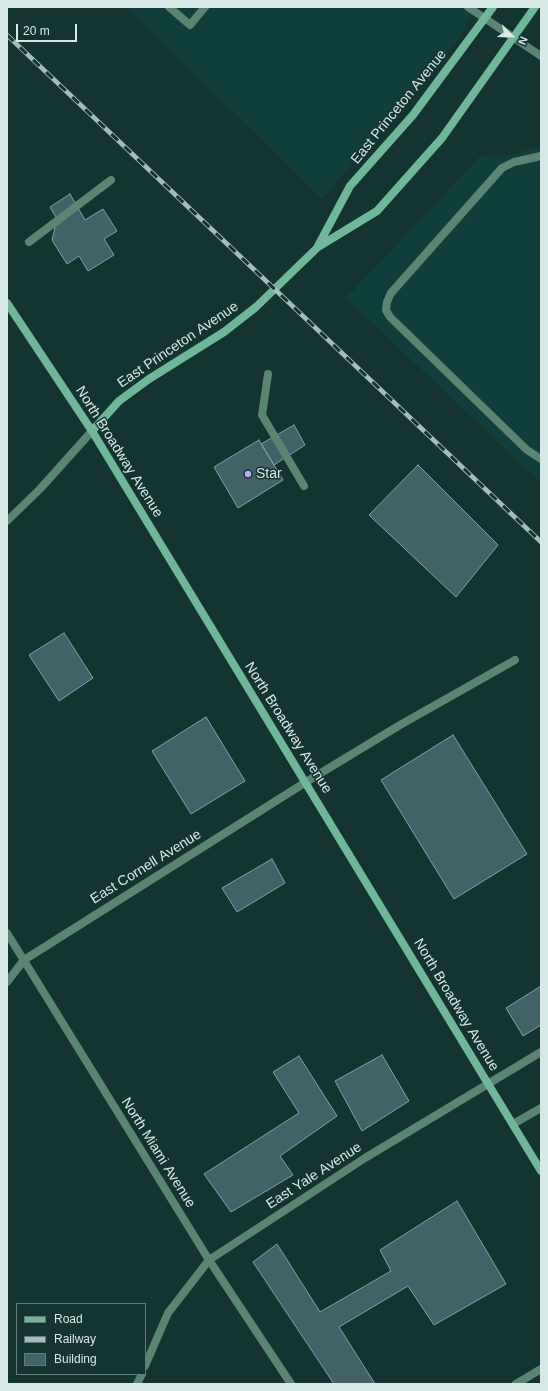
<!DOCTYPE html>
<style>
body{margin:0}
#map{position:relative;width:548px;height:1391px;overflow:hidden;background:#133431;font-family:Helvetica,sans-serif}
canvas{display:block}
.frame{position:absolute;inset:0;border:8px solid #d7e9e7;pointer-events:none}
.legend{position:absolute;left:16px;top:1303px;width:130px;height:72px;box-sizing:border-box;background:#133431;border:1px solid #617c7a;margin:0;padding:5px 7px;list-style:none;font-size:12px;color:#d7e9e7}
.legend li{display:flex;align-items:center;gap:8px;height:20px}
.legend b{width:20px;border:1px solid #617c7a}
.north{position:absolute;left:492px;top:16px;width:40px;height:40px;-webkit-text-stroke:3px #133431;paint-order:stroke;rotate:113deg;font-size:11px;font-weight:700;line-height:16px;text-align:center;color:#d7e9e7}
.north::after{content:'';display:block;margin:auto;width:14px;height:18px;background:#d7e9e7;clip-path:polygon(50% 0,100% 100%,50% 72%,0 100%)}
.scale{position:absolute;left:16px;top:24px;width:61px;height:18px;box-sizing:border-box;border:2px solid #d7e9e7;border-top:0;padding-left:5px;font-size:12px;line-height:14px;white-space:nowrap;color:#d7e9e7;-webkit-text-stroke:3px #133431;paint-order:stroke}
</style>
<div id="map">
<canvas width="548" height="1391"></canvas>
<div class="frame"></div>
<ul class="legend">
<li><b style="height:5px;background:#6fb79a"></b>Road</li>
<li><b style="height:5px;background:#a6bcba"></b>Railway</li>
<li><b style="height:11px;background:#416267"></b>Building</li>
</ul>
<div class="north">N</div>
<div class="scale">20 m</div>
</div>
<script>
const context = document.querySelector('canvas').getContext('2d');
context.lineJoin = 'round';
function fillPath(path, color) {
  context.fillStyle = color;
  context.fill(path, 'evenodd');
}
function poly(rows) {
  const path = new Path2D();
  for (const r of rows) {
    path.moveTo(r[0], r[1]);
    for (let i = 2; i < r.length; i += 2) path.lineTo(r[i], r[i + 1]);
  }
  return path;
}
function trace(path, color, width, dash) {
  context.strokeStyle = color;
  context.lineWidth = width;
  context.lineCap = dash ? 'butt' : 'round';
  context.setLineDash(dash || []);
  context.stroke(path);
}
function write(font, color, halo, rows, align = 'center') {
  context.font = font + ' Helvetica,sans-serif';
  context.lineWidth = 3;
  context.setLineDash([]);
  context.textBaseline = 'middle';
  context.strokeStyle = halo;
  context.fillStyle = color;
  for (const [text, x, y, turn = 0] of rows) {
    context.save();
    context.translate(x, y);
    context.rotate((+turn || 0) * Math.PI / 180);
    context.textAlign = isNaN(turn) ? turn : align;
    if (halo) context.strokeText(text, 0, 0);
    context.fillText(text, 0, 0);
    context.restore();
  }
}
const built = poly([
 [126,7,477,7,455,44,322,199],
 [541,146,541,483,346,298,482,154,496,158]
]);
const building = poly([
 [70,194,85,220,103,209,117,231,104,239,114,255,88,271,79,256,67,264,52,240,57,219,50,207,70,194],
 [294,425,305,445,274,465,261,444,294,425],
 [259,440,283,480,238,508,214,467,259,440],
 [418,465,498,545,456,597,369,515,418,465],
 [64,633,93,678,59,701,29,655,64,633],
 [206,717,245,781,191,814,152,751,206,717],
 [453,735,527,854,454,899,381,780,453,735],
 [272,859,285,883,237,912,222,888,272,859],
 [541,986,541,1025,523,1036,506,1008,541,986],
 [382,1055,409,1101,362,1131,335,1081,382,1055],
 [299,1056,337,1116,280,1156,293,1175,231,1212,204,1174,299,1113,273,1072,299,1056],
 [457,1201,506,1284,434,1325,408,1286,339,1327,375,1384,334,1384,253,1262,277,1244,320,1312,391,1271,380,1250,457,1201]
]);
const lane = poly([
 [169,7,190,25,205,7],
 [468,7,541,56],
 [541,156,514,162,502,168,391,293,387,302,386,310,390,317,527,450,541,459],
 [29,242,111,180],
 [268,374,262,415,304,486],
 [513,1124,541,1108],
 [516,1384,541,1369]
]);
const street = poly([
 [7,521,40,489,92,431],
 [7,933,209,1260,291,1384],
 [7,982,24,960,306,782,400,725,515,660],
 [145,1366,168,1313,209,1260,365,1158,541,1052],
 [137,1384,142,1374]
]);
const secondary = poly([
 [318,246,350,186,413,115,493,7],
 [7,303,92,431,541,1171],
 [92,431,119,401,149,379,224,332,256,307,318,247,377,211,442,138,535,7]
]);
const rail = poly([
 [7,35,541,542]
]);
const markers = [
 [248,474,4,"#bda9f5"]
];
const streetNames = [
 ["East Princeton Avenue",399,107,-51],
 ["East Princeton Avenue",178,345,-34],
 ["North Broadway Avenue",119,452,58],
 ["North Broadway Avenue",288,728,58],
 ["East Cornell Avenue",146,867,-32],
 ["North Broadway Avenue",456,1005,59],
 ["North Miami Avenue",158,1153,58],
 ["East Yale Avenue",314,1176,-33]
];
const poiNames = [
 ["Star",256,474]
];
fillPath(built, '#103e3b');
fillPath(building, '#416267');
trace(building, '#7fa2a8', 1);
trace(lane, '#5a8573', 8);
trace(street, '#5a8573', 8);
trace(secondary, '#6fb79a', 8);
trace(rail, '#a6bcba', 4.5);
trace(rail, '#133431', 3, [9]);
for (const [x, y, r, color] of markers) {
  const dot = new Path2D();
  dot.arc(x, y, r, 0, 2 * Math.PI);
  context.fillStyle = color;
  context.fill(dot);
  trace(dot, '#133431', 1.5);
}
write('14px', '#d7e9e7', '#133431', streetNames);
write('14px', '#d7e9e7', '#133431', poiNames, 'left');
</script>
